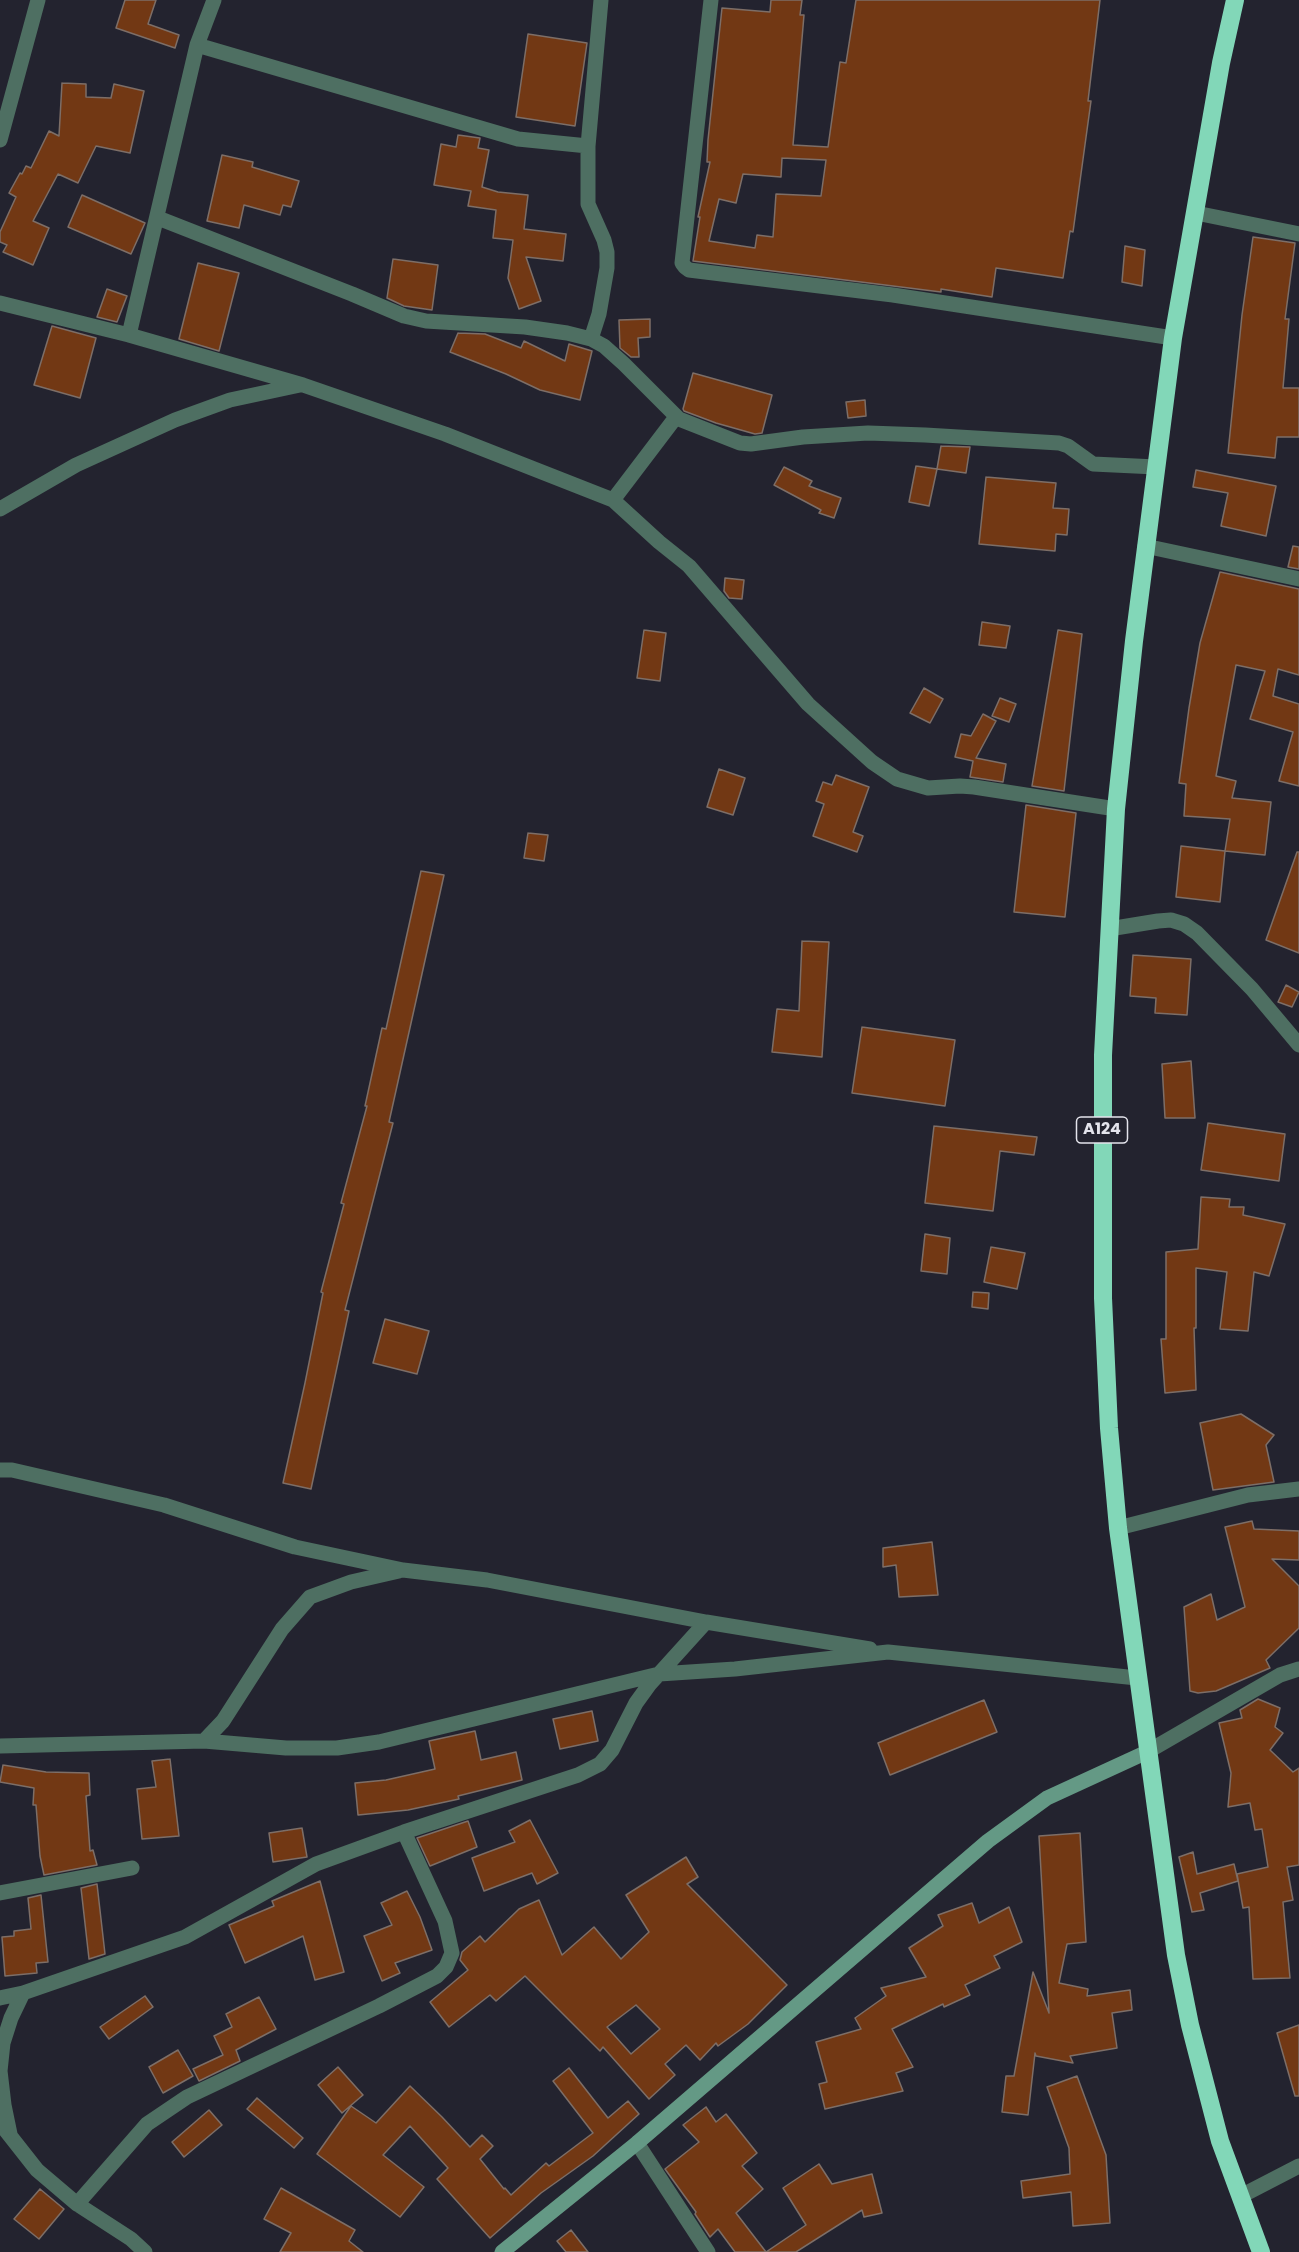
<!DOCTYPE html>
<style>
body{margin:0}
canvas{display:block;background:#23232f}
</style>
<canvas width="1299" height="2252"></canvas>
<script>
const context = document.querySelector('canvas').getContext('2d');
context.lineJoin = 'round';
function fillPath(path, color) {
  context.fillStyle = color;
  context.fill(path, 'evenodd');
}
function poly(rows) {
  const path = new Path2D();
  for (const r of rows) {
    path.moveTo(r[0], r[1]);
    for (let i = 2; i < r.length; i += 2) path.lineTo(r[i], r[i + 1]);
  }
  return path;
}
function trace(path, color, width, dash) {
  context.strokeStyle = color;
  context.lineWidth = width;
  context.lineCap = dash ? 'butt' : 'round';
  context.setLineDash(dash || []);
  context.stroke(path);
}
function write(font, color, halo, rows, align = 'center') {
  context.font = font + ' Poppins,sans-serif';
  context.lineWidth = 6;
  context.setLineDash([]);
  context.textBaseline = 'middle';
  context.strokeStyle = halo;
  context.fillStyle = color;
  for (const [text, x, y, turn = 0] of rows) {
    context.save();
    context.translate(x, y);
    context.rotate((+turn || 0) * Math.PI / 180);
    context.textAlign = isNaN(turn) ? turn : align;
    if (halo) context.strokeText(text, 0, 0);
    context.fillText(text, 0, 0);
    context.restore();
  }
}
const building = poly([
 [125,0,156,0,148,24,179,35,175,48,116,28,125,0],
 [771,0,802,0,800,15,804,15,793,145,828,147,840,62,846,63,856,0,1100,0,1088,101,1091,101,1073,232,1070,231,1063,278,996,268,992,297,941,289,941,292,693,261,700,217,698,217,710,162,707,162,708,140,722,8,770,12,771,0],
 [782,158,826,160,821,196,776,194,773,237,757,235,755,248,709,241,719,199,736,203,743,174,781,177,782,158],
 [528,34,587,43,575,126,516,117,528,34],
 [62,83,86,84,86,97,111,98,114,84,144,91,130,153,96,146,78,183,58,174,33,221,49,228,33,265,3,252,7,245,0,242,0,232,16,197,9,193,20,173,22,174,26,166,31,168,49,131,59,136,62,83],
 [458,135,480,138,478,148,489,150,482,187,498,192,528,195,524,229,566,234,563,261,526,257,541,301,519,309,508,278,513,240,493,238,496,210,468,206,471,191,434,185,441,144,456,147,458,135],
 [222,155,253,162,252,167,299,181,291,207,283,205,280,215,244,205,239,228,207,221,222,155],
 [82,195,145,223,131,254,68,227,82,195],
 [1253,237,1295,243,1285,319,1289,319,1283,388,1299,388,1299,437,1277,437,1275,458,1228,453,1242,315,1253,237],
 [1125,246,1145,250,1142,286,1122,282,1125,246],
 [393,259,438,265,432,310,404,306,387,298,393,259],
 [198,263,239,273,219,351,179,339,198,263],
 [107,289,127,296,117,322,97,317,107,289],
 [650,319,650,337,638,338,639,357,631,357,620,348,619,320,650,319],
 [52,326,96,338,80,398,34,385,52,326],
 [458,333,485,334,521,348,524,341,565,361,569,344,592,351,580,400,540,390,506,374,450,352,458,333],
 [693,373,772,395,762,433,755,434,716,423,684,411,683,409,693,373],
 [865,400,866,416,848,418,846,402,865,400],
 [941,446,970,447,966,473,937,469,941,446],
 [916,466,937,469,929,506,909,502,916,466],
 [784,467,812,481,809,486,841,498,834,518,819,513,821,510,774,485,784,467],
 [1196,470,1276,486,1266,536,1221,526,1228,493,1193,487,1196,470],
 [986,477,1056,483,1053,508,1069,509,1067,535,1056,534,1055,551,979,544,986,477],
 [1293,546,1299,547,1299,569,1288,567,1293,546],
 [1220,572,1299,589,1299,675,1278,669,1273,696,1299,704,1299,786,1279,781,1293,732,1250,719,1265,671,1236,665,1216,776,1236,781,1232,798,1271,802,1265,855,1225,851,1230,819,1184,816,1186,784,1179,783,1189,708,1200,643,1220,572],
 [725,578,744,580,742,599,729,598,724,591,725,578],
 [982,622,1010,626,1006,648,979,645,982,622],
 [644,630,666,633,660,681,637,678,644,630],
 [1058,630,1082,634,1064,791,1032,786,1058,630],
 [924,688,943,699,930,723,910,713,924,688],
 [1000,698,1016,704,1009,722,992,716,1000,698],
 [983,714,996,721,976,758,1006,764,1003,782,970,777,973,761,955,757,961,734,971,736,983,714],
 [719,769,745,778,733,815,707,807,719,769],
 [836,775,869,787,853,832,863,836,857,852,813,836,824,804,816,801,823,782,832,785,836,775],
 [1026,805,1076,813,1065,917,1014,912,1026,805],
 [528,833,548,835,544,861,524,858,528,833],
 [1181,846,1225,851,1220,902,1176,897,1181,846],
 [1297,852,1299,852,1299,953,1266,940,1297,852],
 [421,871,444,875,389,1122,393,1123,345,1310,349,1311,311,1489,283,1483,305,1383,323,1293,321,1292,344,1204,341,1203,367,1106,365,1106,382,1028,386,1029,421,871],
 [802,941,829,942,822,1057,772,1052,777,1009,799,1011,802,941],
 [1133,955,1191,959,1187,1015,1155,1013,1156,998,1130,996,1133,955],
 [1286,985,1299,992,1292,1007,1278,1002,1286,985],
 [862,1027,955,1040,945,1106,852,1093,862,1027],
 [1191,1061,1195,1118,1165,1118,1162,1064,1191,1061],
 [1208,1123,1285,1134,1279,1181,1201,1170,1208,1123],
 [934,1126,1037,1137,1034,1155,1000,1151,993,1211,925,1203,934,1126],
 [1201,1197,1230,1199,1229,1207,1244,1207,1243,1215,1285,1224,1269,1276,1254,1272,1248,1331,1220,1329,1227,1272,1196,1268,1196,1328,1194,1328,1196,1390,1165,1393,1161,1339,1166,1339,1166,1252,1198,1249,1201,1197],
 [925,1234,950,1238,947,1274,921,1271,925,1234],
 [991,1247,1025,1253,1017,1289,984,1282,991,1247],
 [973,1292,989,1293,988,1309,972,1307,973,1292],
 [385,1319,429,1331,417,1374,373,1363,385,1319],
 [1241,1414,1274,1435,1266,1445,1274,1482,1213,1490,1200,1423,1241,1414],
 [1252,1521,1254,1529,1299,1531,1299,1560,1272,1559,1299,1586,1299,1628,1266,1660,1270,1668,1216,1691,1198,1693,1190,1691,1184,1607,1211,1594,1217,1620,1245,1607,1225,1527,1252,1521],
 [932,1542,938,1595,899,1597,896,1565,883,1567,883,1548,932,1542],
 [1258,1699,1280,1708,1275,1727,1283,1733,1270,1750,1293,1772,1299,1768,1299,1865,1287,1867,1293,1900,1283,1902,1290,1978,1253,1979,1249,1907,1243,1908,1237,1874,1268,1867,1262,1829,1255,1830,1250,1803,1228,1807,1231,1773,1219,1723,1242,1718,1240,1710,1258,1699],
 [984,1700,997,1732,890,1775,878,1743,984,1700],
 [592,1711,598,1741,560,1749,553,1719,592,1711],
 [475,1731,481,1760,516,1752,522,1780,458,1796,459,1799,408,1810,358,1815,355,1783,386,1780,435,1769,429,1741,475,1731],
 [170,1759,179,1836,142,1839,137,1789,156,1787,152,1761,170,1759],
 [3,1765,46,1772,89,1773,90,1795,86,1796,90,1851,93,1850,97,1865,44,1875,40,1856,36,1805,33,1805,34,1788,0,1782,3,1765],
 [530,1820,558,1873,537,1884,532,1873,484,1891,472,1858,515,1842,509,1831,530,1820],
 [468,1821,477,1847,430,1866,417,1838,468,1821],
 [302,1828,307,1857,273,1862,269,1833,302,1828],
 [1080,1833,1086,1942,1067,1944,1059,1983,1088,1989,1087,1996,1130,1990,1132,2010,1112,2013,1117,2048,1070,2056,1073,2063,1036,2056,1035,2053,1028,2115,1002,2112,1006,2076,1014,2076,1033,1972,1049,2013,1039,1836,1080,1833],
 [1193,1852,1197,1874,1234,1864,1238,1881,1200,1893,1204,1910,1192,1912,1179,1857,1193,1852],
 [686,1857,698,1877,687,1884,787,1985,748,2024,718,2046,716,2043,700,2060,686,2045,665,2064,675,2075,649,2099,603,2047,600,2051,525,1976,496,2001,490,1995,449,2027,430,2002,468,1970,460,1960,462,1952,480,1936,485,1942,519,1909,539,1900,562,1955,594,1927,621,1959,649,1932,626,1895,686,1857],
 [636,2005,660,2029,631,2054,607,2027,636,2005],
 [320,1881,344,1972,315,1980,303,1936,245,1963,229,1925,274,1906,272,1901,320,1881],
 [97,1884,105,1954,89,1959,81,1888,97,1884],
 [407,1891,420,1917,432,1950,395,1963,400,1973,382,1981,364,1936,392,1925,381,1903,407,1891],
 [41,1895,48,1962,36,1963,37,1973,5,1976,2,1937,14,1936,14,1931,31,1929,28,1898,41,1895],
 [972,1903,979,1923,1009,1907,1022,1942,994,1956,1000,1968,965,1985,970,1995,944,2007,943,2004,892,2029,913,2067,896,2073,903,2091,825,2109,819,2084,827,2082,816,2042,861,2029,855,2018,886,1996,881,1988,926,1977,909,1948,943,1926,938,1915,972,1903],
 [145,1996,153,2007,109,2039,100,2027,145,1996],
 [259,1997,276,2029,236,2050,240,2061,199,2081,193,2069,223,2055,214,2036,232,2027,226,2014,259,1997],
 [1299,2025,1299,2096,1295,2096,1277,2033,1299,2025],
 [178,2050,193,2076,163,2093,149,2067,178,2050],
 [338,2067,363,2095,342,2113,318,2085,338,2067],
 [569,2068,608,2118,628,2101,639,2114,593,2156,541,2193,490,2238,437,2179,448,2168,410,2126,383,2155,424,2187,400,2217,317,2154,351,2106,376,2123,410,2086,442,2117,470,2147,482,2135,493,2146,480,2159,504,2189,505,2188,511,2195,546,2163,549,2166,593,2133,553,2081,569,2068],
 [1077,2076,1106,2155,1110,2223,1073,2226,1071,2192,1023,2198,1021,2181,1070,2174,1069,2148,1047,2087,1077,2076],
 [257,2098,303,2138,294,2148,247,2109,257,2098],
 [706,2107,716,2122,726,2114,757,2153,742,2166,763,2189,736,2213,766,2252,735,2252,718,2229,710,2237,695,2214,696,2212,665,2169,699,2142,683,2125,706,2107],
 [209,2110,222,2125,184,2157,172,2142,209,2110],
 [819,2164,832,2184,872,2174,882,2213,864,2217,862,2210,796,2252,766,2252,806,2225,783,2188,819,2164],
 [281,2188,355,2230,349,2241,363,2252,280,2252,291,2233,264,2219,281,2188],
 [40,2189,64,2209,39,2239,14,2219,40,2189],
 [571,2230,588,2252,566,2252,557,2241,571,2230]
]);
const street = poly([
 [711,0,682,263,685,267,689,270,893,295,1173,338],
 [197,45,518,139,588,146,601,0],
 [0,140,38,0],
 [588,146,588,204,604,240,607,252,607,268,599,314,591,339],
 [1196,213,1299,234],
 [158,218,352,294,404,316,426,321,525,327,567,333,591,339,604,346,624,364,679,419,740,443,751,444,803,437,868,433,925,435,1059,443,1068,446,1093,464,1156,467],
 [0,303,129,335,303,385,445,434,613,500,659,542,689,566,808,704,872,762,897,779,928,788,960,786,974,787,1116,809],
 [129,335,197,45,214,0],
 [613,500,676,417],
 [0,509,76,465,175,420,230,400,300,385],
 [1145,546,1299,579],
 [1109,929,1158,921,1171,920,1184,924,1197,933,1252,989,1299,1045],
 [0,1470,12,1470,164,1505,295,1547,403,1570,487,1580,706,1622,870,1649],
 [1118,1528,1248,1495,1299,1489],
 [204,1741,223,1721,282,1629,310,1597,351,1582,399,1571],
 [0,1746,204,1741,286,1748,337,1748,379,1742,659,1674,735,1669,888,1652,1137,1678],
 [1147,1752,1280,1675,1299,1669],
 [0,1893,132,1868],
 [0,1998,23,1993,185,1937,316,1864,404,1832,578,1775,600,1764,612,1750,636,1703,649,1685,706,1622],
 [0,2123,37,2170,77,2204,131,2239,145,2252],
 [10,2134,4,2105,0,2071,3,2043,11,2018,23,1993],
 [637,2143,708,2252],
 [1241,2196,1299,2166],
 [77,2204,147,2124,187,2097,379,2006,437,1976,446,1967,452,1953,445,1921,404,1832]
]);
const secondary = poly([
 [502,2252,637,2143,988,1841,1047,1798,1147,1752]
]);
const highway = poly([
 [1235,0,1221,63,1173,338,1134,641,1116,809,1103,1055,1103,1298,1109,1428,1118,1528,1176,1955,1190,2025,1220,2141,1261,2252]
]);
const shields = [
 [1102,1130,51]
];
const shieldNames = [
 ["A124",1102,1130]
];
fillPath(building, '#723814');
trace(building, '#7d6e67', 1.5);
trace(street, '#4e6f62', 15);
trace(secondary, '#649985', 15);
trace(highway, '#82d7b8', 18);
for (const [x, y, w] of shields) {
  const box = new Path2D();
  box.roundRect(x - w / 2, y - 13, w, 26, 4.5);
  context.fillStyle = '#23232f';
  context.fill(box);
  trace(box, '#e4e4ec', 1.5);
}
write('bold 16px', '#e4e4ec', null, shieldNames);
</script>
